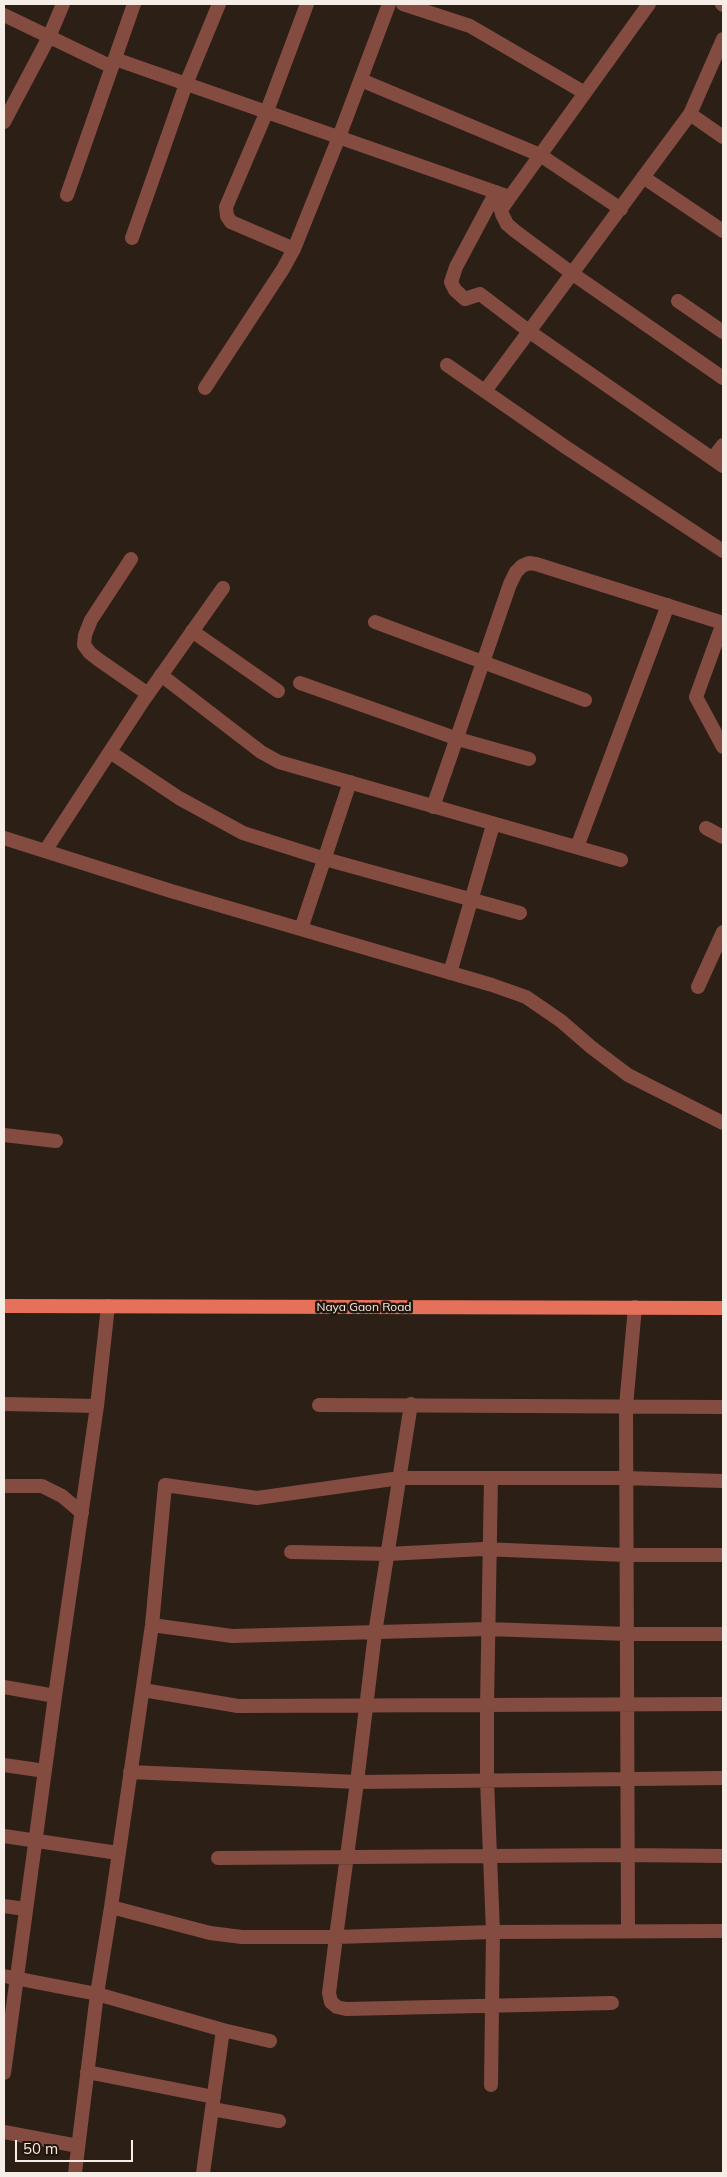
<!DOCTYPE html>
<style>
body{margin:0}
#map{position:relative;width:727px;height:2177px;overflow:hidden;background:#2c1f15;font-family:Mulish,sans-serif}
canvas{display:block}
.frame{position:absolute;inset:0;border:5px solid #f6ede6;pointer-events:none}
.scale{position:absolute;left:15px;top:2140px;width:118px;height:22px;box-sizing:border-box;border:2px solid #f6ede6;border-top:0;padding-left:6px;font-size:15px;line-height:18px;white-space:nowrap;color:#f6ede6;-webkit-text-stroke:4px #22150c;paint-order:stroke}
</style>
<div id="map">
<canvas width="727" height="2177"></canvas>
<div class="frame"></div>
<div class="scale">50 m</div>
</div>
<script>
const context = document.querySelector('canvas').getContext('2d');
context.lineJoin = 'round';
function poly(rows) {
  const path = new Path2D();
  for (const r of rows) {
    path.moveTo(r[0], r[1]);
    for (let i = 2; i < r.length; i += 2) path.lineTo(r[i], r[i + 1]);
  }
  return path;
}
function trace(path, color, width, dash) {
  context.strokeStyle = color;
  context.lineWidth = width;
  context.lineCap = dash ? 'butt' : 'round';
  context.setLineDash(dash || []);
  context.stroke(path);
}
function write(font, color, halo, rows, align = 'center') {
  context.font = font + ' Mulish,sans-serif';
  context.lineWidth = 5;
  context.setLineDash([]);
  context.textBaseline = 'middle';
  context.strokeStyle = halo;
  context.fillStyle = color;
  for (const [text, x, y, turn = 0] of rows) {
    context.save();
    context.translate(x, y);
    context.rotate((+turn || 0) * Math.PI / 180);
    context.textAlign = isNaN(turn) ? turn : align;
    if (halo) context.strokeText(text, 0, 0);
    context.fillText(text, 0, 0);
    context.restore();
  }
}
const minor = poly([
 [403,4,470,26,585,93],
 [649,4,510,197,501,210,502,214,507,224,515,231,573,274,723,378],
 [722,4,723,5],
 [4,15,112,67],
 [115,59,504,195],
 [361,80,540,155,621,209],
 [690,114,723,137],
 [4,122,49,37,63,4],
 [643,177,723,231],
 [496,192,456,267,451,282,455,290,465,299,480,294,530,332,723,466],
 [67,195,134,4],
 [132,238,186,84,219,4],
 [294,249,231,222,227,216,226,207,267,111,307,4],
 [678,301,723,332],
 [447,365,564,446,723,551],
 [205,388,283,269,294,249,339,137,389,4],
 [485,391,690,114,723,39],
 [713,458,723,445],
 [131,559,91,620,85,635,84,645,90,653,99,660,148,694],
 [375,622,585,700],
 [723,623,696,697,723,747],
 [192,631,278,691],
 [161,675,261,752,279,762,621,860],
 [300,683,458,739,529,759],
 [110,752,179,798,243,833,325,859,520,913],
 [433,807,510,584,516,572,522,566,529,563,536,564,723,623],
 [706,828,723,837],
 [4,838,171,891,492,985,526,997,561,1021,591,1047,628,1075,723,1123],
 [577,847,668,605],
 [45,851,143,701,223,588],
 [301,929,350,782],
 [450,973,493,825],
 [698,987,723,932],
 [4,1135,56,1141],
 [4,1404,97,1406],
 [411,1404,375,1633,357,1782,336,1937,329,1993,331,2002,337,2007,346,2009,612,2003],
 [319,1405,723,1407],
 [4,1486,42,1486,62,1496,82,1513],
 [291,1552,388,1554,483,1549,625,1555,723,1555],
 [152,1625,232,1636,488,1629,627,1634,723,1634],
 [4,1687,55,1696],
 [143,1690,238,1706,723,1704],
 [4,1765,45,1771],
 [130,1772,357,1782,723,1778],
 [4,1836,118,1853],
 [218,1858,627,1855,723,1856],
 [4,1906,25,1909],
 [111,1907,210,1933,242,1937,336,1937,493,1932,723,1931],
 [628,1930,626,1406,635,1307],
 [4,1976,97,1994,223,2030,270,2041],
 [87,2072,214,2097],
 [4,2073,55,1696,97,1406,108,1306],
 [491,2085,493,1932,487,1780,487,1706,491,1478],
 [212,2109,279,2121],
 [4,2132,78,2146],
 [75,2173,97,1994,111,1907,152,1625,165,1485,257,1498,400,1478,625,1478,723,1481],
 [203,2173,223,2030]
]);
const primary = poly([
 [4,1306,723,1308]
]);
const streetNames = [
 ["Naya Gaon Road",364,1307]
];
trace(minor, '#844c40', 14);
trace(primary, '#e6715b', 14);
write('12px', '#f6ede6', '#22150c', streetNames);
</script>
